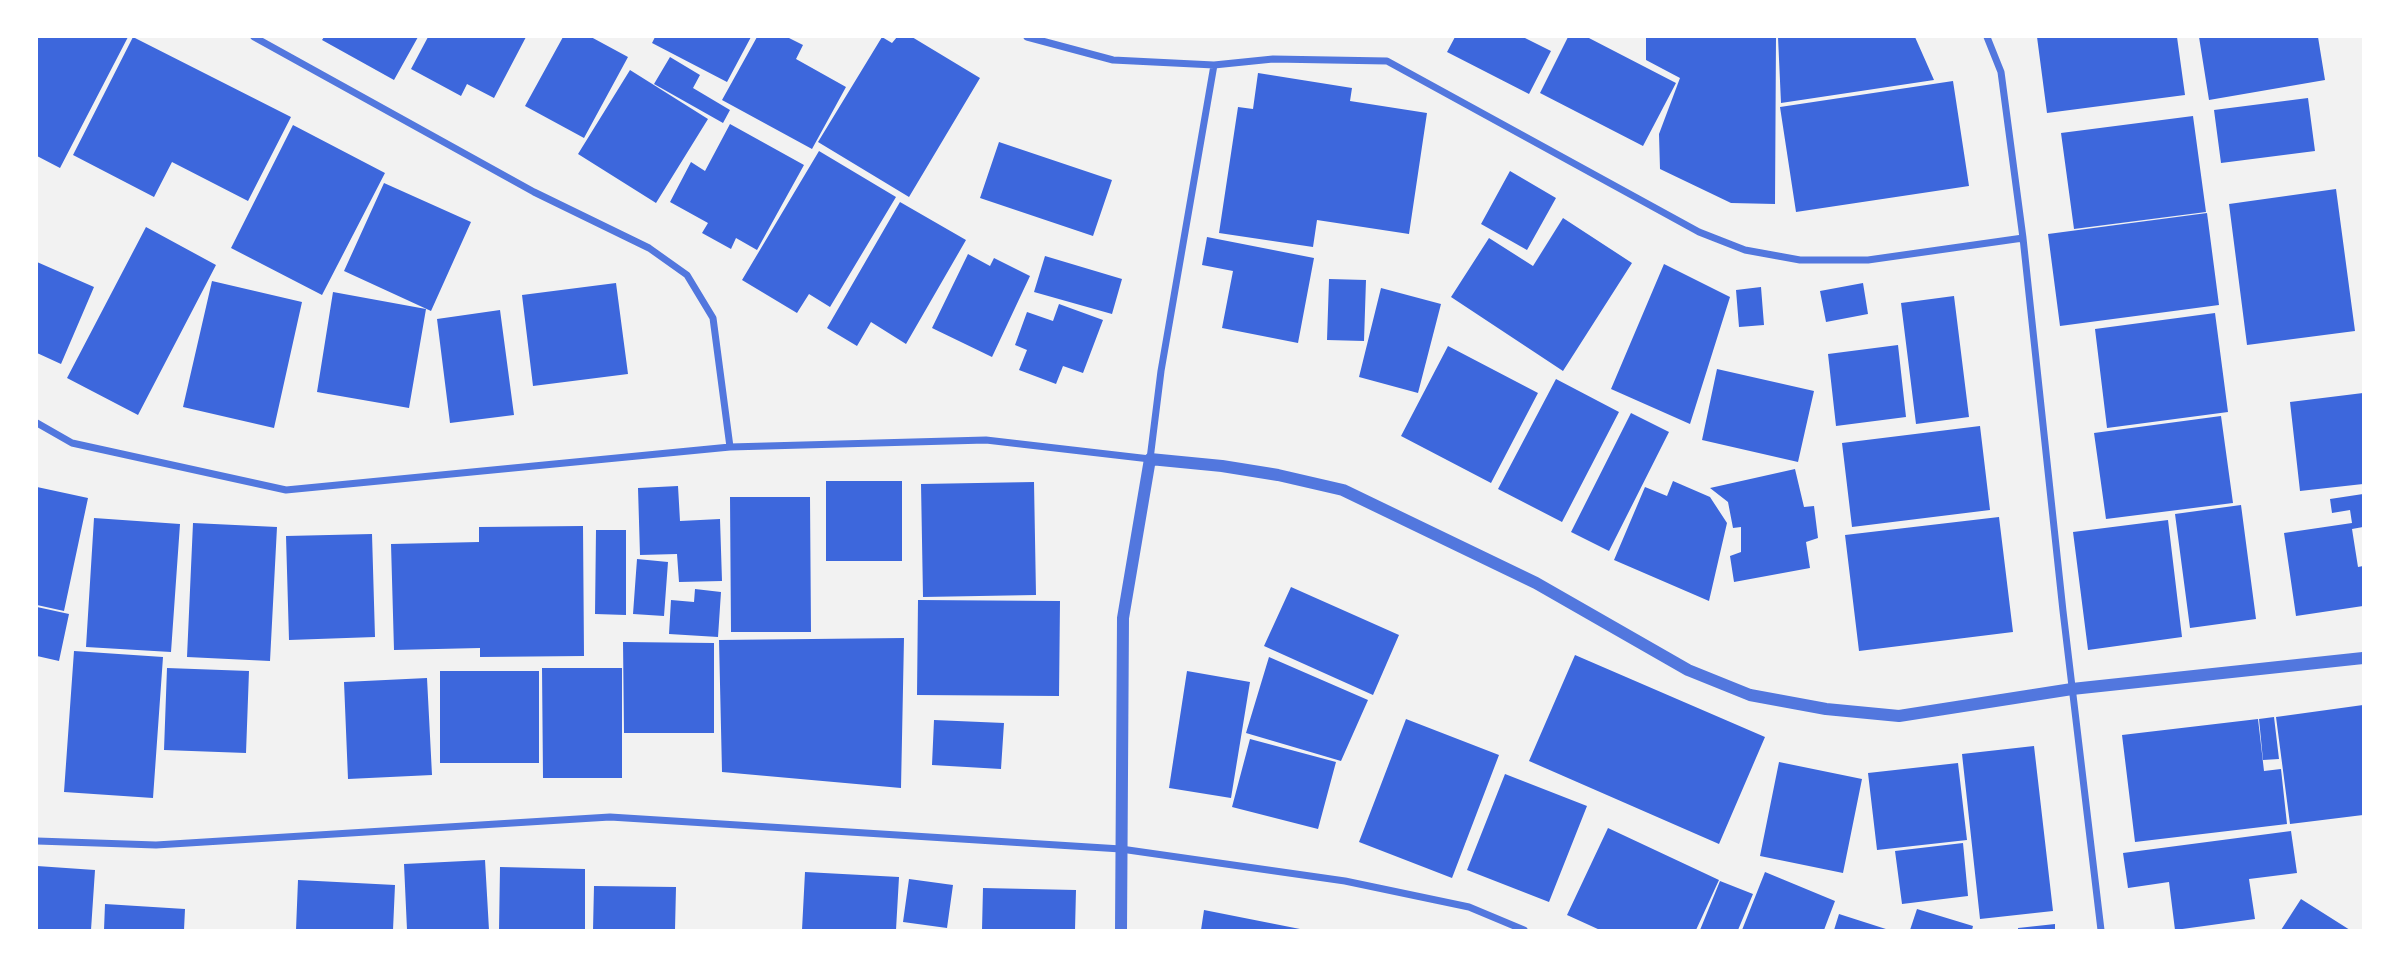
<!DOCTYPE html>
<style>
body{margin:0}
#map{position:relative;width:2400px;height:967px;overflow:hidden;background:#f2f2f2;font-family:"Roboto Condensed",sans-serif}
canvas{display:block}
.frame{position:absolute;inset:0;border:38px solid #fff;pointer-events:none}
</style>
<div id="map">
<canvas width="2400" height="967"></canvas>
<div class="frame"></div>
</div>
<script>
const context = document.querySelector('canvas').getContext('2d');
context.lineJoin = 'round';
function fillPath(path, color) {
  context.fillStyle = color;
  context.fill(path, 'evenodd');
}
function poly(rows) {
  const path = new Path2D();
  for (const r of rows) {
    path.moveTo(r[0], r[1]);
    for (let i = 2; i < r.length; i += 2) path.lineTo(r[i], r[i + 1]);
  }
  return path;
}
function trace(path, color, width, dash) {
  context.strokeStyle = color;
  context.lineWidth = width;
  context.lineCap = dash ? 'butt' : 'round';
  context.setLineDash(dash || []);
  context.stroke(path);
}
const building = poly([
 [37,37,128,37,60,168,37,156],
 [133,37,291,117,248,201,172,162,154,197,73,155],
 [324,37,418,37,394,80,322,40],
 [428,37,526,37,494,98,467,84,461,96,411,69],
 [563,37,591,37,628,57,584,138,525,106],
 [655,37,751,37,727,82,652,43],
 [757,37,787,37,803,45,796,59,846,87,812,149,722,100],
 [882,37,892,43,897,37,912,37,980,78,909,197,818,142],
 [1455,37,1523,37,1551,51,1529,94,1447,52],
 [1568,37,1587,37,1676,83,1643,146,1540,93],
 [1646,37,1776,37,1775,204,1731,203,1660,169,1659,134,1680,78,1646,60],
 [1778,37,1915,37,1934,80,1781,103],
 [2037,37,2177,37,2185,95,2047,113],
 [2199,37,2318,37,2325,80,2209,100],
 [670,57,700,75,693,88,730,110,723,123,654,84],
 [630,70,708,119,656,203,578,154],
 [1258,73,1352,88,1350,101,1427,113,1409,234,1317,220,1313,247,1219,233,1238,107,1253,109],
 [1953,81,1969,186,1796,212,1780,107],
 [2308,98,2315,151,2221,163,2214,110],
 [2193,116,2206,212,2074,229,2061,133],
 [730,124,804,165,757,250,736,238,731,249,702,233,708,223,670,202,691,162,705,171],
 [293,125,385,173,322,295,231,248],
 [999,142,1112,180,1093,236,980,198],
 [819,151,896,197,830,307,809,294,797,313,742,280],
 [1510,171,1556,198,1527,250,1481,224],
 [384,183,471,222,431,311,344,271],
 [2336,189,2355,331,2247,345,2229,204],
 [900,202,966,240,906,344,871,322,857,346,827,328],
 [2207,213,2219,305,2060,326,2048,234],
 [1563,218,1632,263,1563,371,1451,297,1489,238,1533,266],
 [146,227,216,265,138,415,67,378],
 [1207,237,1314,258,1298,343,1222,328,1233,271,1202,265],
 [968,254,990,266,994,258,1030,276,992,357,932,328],
 [1045,256,1122,279,1112,314,1034,292],
 [37,262,94,287,61,364,37,353],
 [1664,264,1730,297,1690,424,1611,389],
 [1329,279,1366,280,1364,341,1327,340],
 [212,281,302,302,274,428,183,407],
 [616,283,628,374,533,386,522,295],
 [1863,283,1868,314,1826,322,1820,291],
 [1761,287,1764,325,1739,327,1736,290],
 [1381,288,1441,304,1418,393,1359,377],
 [333,292,426,309,409,408,317,392],
 [1954,296,1969,417,1916,424,1901,303],
 [1059,304,1103,320,1083,373,1063,366,1056,384,1019,370,1027,350,1015,345,1027,312,1053,321],
 [500,310,514,415,450,423,437,319],
 [2215,313,2228,412,2107,428,2095,329],
 [1898,345,1906,417,1836,426,1828,354],
 [1448,346,1538,393,1491,483,1401,436],
 [1717,369,1814,391,1798,462,1702,440],
 [1556,379,1619,412,1562,522,1498,489],
 [2363,393,2363,484,2300,491,2290,402],
 [1631,413,1669,432,1609,551,1571,532],
 [2221,416,2233,503,2106,519,2094,433],
 [1980,426,1990,510,1852,527,1842,443],
 [1795,469,1804,507,1814,506,1818,538,1806,542,1810,568,1734,582,1730,556,1741,552,1741,527,1733,528,1728,502,1710,488],
 [826,481,902,481,902,561,826,561],
 [1673,481,1710,497,1727,523,1709,601,1614,560,1645,487,1667,496],
 [1034,482,1036,595,923,597,921,484],
 [678,486,680,521,720,519,722,581,679,582,677,554,640,555,638,488],
 [37,487,88,498,64,611,37,605],
 [2363,494,2363,527,2352,529,2358,567,2363,566,2363,606,2296,616,2284,533,2352,523,2350,510,2332,513,2330,499],
 [730,497,810,497,811,632,731,632],
 [2241,505,2256,619,2190,628,2175,514],
 [1999,517,2013,632,1859,651,1845,535],
 [94,518,180,524,171,652,86,647],
 [2168,520,2182,637,2088,650,2073,532],
 [193,523,277,527,270,661,187,657],
 [583,526,584,656,480,657,480,648,394,650,391,544,479,542,479,527],
 [596,530,626,530,626,615,595,614],
 [372,534,375,637,289,640,286,536],
 [637,559,668,562,664,616,633,614],
 [1291,587,1399,635,1373,695,1264,646],
 [695,589,721,592,718,637,669,634,671,600,694,602],
 [918,600,1060,601,1059,696,917,695],
 [37,607,69,614,59,661,37,656],
 [904,638,901,788,722,772,719,640],
 [623,642,714,643,714,733,624,733],
 [74,651,163,657,153,798,64,792],
 [1575,655,1765,737,1719,844,1529,761],
 [1269,657,1368,700,1341,761,1246,733],
 [167,668,249,671,246,753,164,750],
 [542,668,622,668,622,778,543,778],
 [440,671,539,671,539,763,440,763],
 [1187,671,1250,682,1231,798,1169,788],
 [427,678,432,775,348,779,344,682],
 [2363,705,2363,815,2290,824,2276,717],
 [2274,717,2279,759,2263,760,2259,719],
 [1406,719,1499,755,1452,878,1359,842],
 [2258,719,2264,771,2281,769,2287,824,2135,842,2122,735],
 [934,720,1004,723,1001,769,932,765],
 [1250,739,1336,762,1318,829,1232,807],
 [2034,746,2053,911,1980,919,1962,754],
 [1779,762,1862,779,1843,873,1760,856],
 [1958,763,1967,840,1877,850,1868,773],
 [1505,774,1587,806,1549,902,1467,870],
 [1608,828,1719,880,1696,930,1600,930,1567,915],
 [2291,831,2297,873,2249,879,2255,919,2175,930,2169,882,2128,888,2123,853],
 [1963,843,1968,896,1902,904,1895,851],
 [485,860,489,930,407,930,404,864],
 [37,866,95,870,91,930,37,930],
 [500,867,585,869,585,930,499,930],
 [805,872,899,877,896,930,802,930],
 [1765,872,1835,901,1824,930,1742,930],
 [909,879,953,885,947,928,903,922],
 [298,880,395,885,393,930,296,930],
 [1720,881,1753,894,1738,930,1700,930],
 [594,886,676,887,675,930,593,930],
 [983,888,1076,890,1075,930,982,930],
 [2301,899,2350,930,2281,930],
 [105,904,185,909,184,930,104,930],
 [1917,909,1973,926,1972,930,1910,930],
 [1204,910,1300,929,1300,930,1201,930],
 [1839,914,1889,930,1834,930],
 [2055,924,2055,930,2018,930,2018,928]
]);
const minor = poly([
 [254,37,534,192,649,248,687,275,713,318,730,447],
 [1027,37,1113,60,1214,65,1273,59,1387,61,1699,232,1745,250,1800,260,1868,260,2023,238],
 [1987,37,2001,72,2023,238,2063,611,2101,930],
 [37,423,72,443,286,490,730,447,986,440,1150,459,1161,371,1214,65],
 [37,841,156,845,610,817,1121,849,1345,881,1469,907,1524,930]
]);
const tertiary = poly([
 [1121,930,1123,618,1150,459,1222,466,1278,475,1343,490,1536,583,1688,670,1750,695,1826,709,1899,716,2072,689,2363,658]
]);
fillPath(building, '#3d67dc');
trace(minor, '#5277de', 7);
trace(tertiary, '#5277de', 12);
</script>
